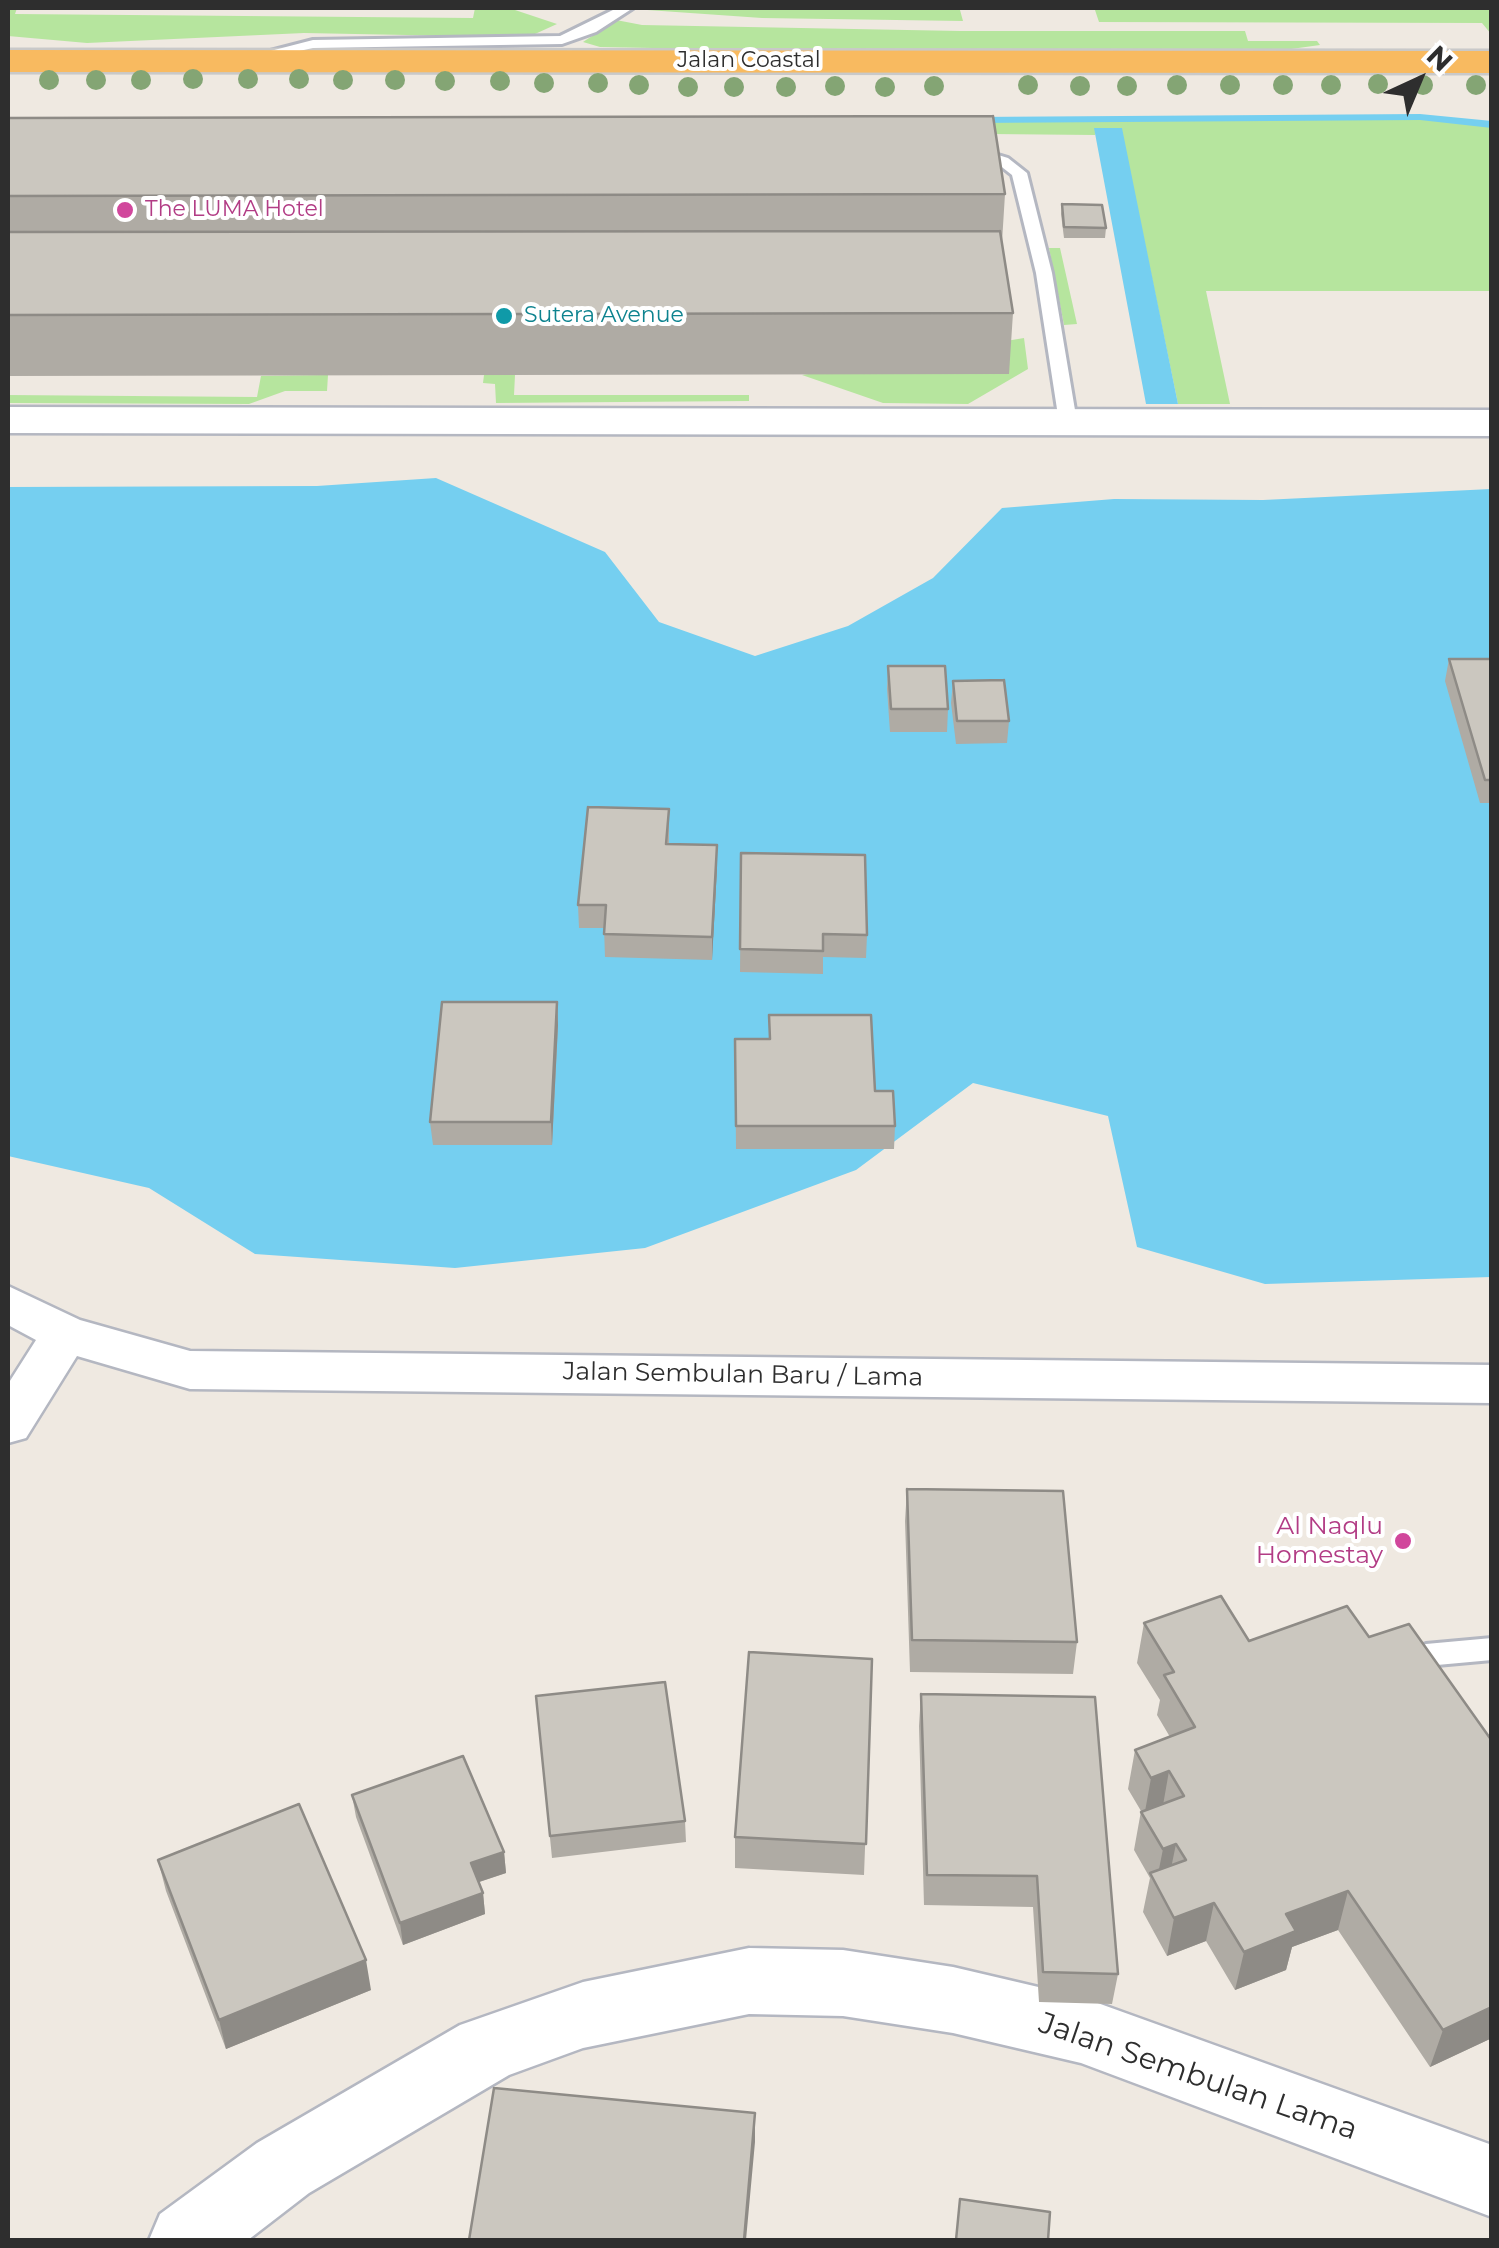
<!DOCTYPE html>
<style>
body{margin:0}
#map{position:relative;width:1499px;height:2248px;overflow:hidden;background:#efe9e1;font-family:Montserrat,sans-serif}
canvas{display:block}
.frame{position:absolute;inset:0;border:10px solid #2e2e2e;pointer-events:none}
.north{position:absolute;left:1369px;top:30px;width:100px;height:100px;-webkit-text-stroke:8px #fff;paint-order:stroke;rotate:44deg;font-size:28px;font-weight:700;line-height:40px;text-align:center;color:#2e2e2e}
.north::after{content:'';display:block;margin:auto;width:35px;height:45px;background:#2e2e2e;clip-path:polygon(50% 0,100% 100%,50% 72%,0 100%)}
</style>
<div id="map">
<canvas width="1499" height="2248"></canvas>
<div class="frame"></div>
<div class="north">N</div>
</div>
<script>
const context = document.querySelector('canvas').getContext('2d');
context.lineJoin = 'round';
function fillPath(path, color) {
  context.fillStyle = color;
  context.fill(path, 'evenodd');
}
function poly(rows) {
  const path = new Path2D();
  for (const r of rows) {
    path.moveTo(r[0], r[1]);
    for (let i = 2; i < r.length; i += 2) path.lineTo(r[i], r[i + 1]);
  }
  return path;
}
function trace(path, color, width, dash) {
  context.strokeStyle = color;
  context.lineWidth = width;
  context.lineCap = dash ? 'butt' : 'round';
  context.setLineDash(dash || []);
  context.stroke(path);
}
function write(font, color, halo, rows, align = 'center') {
  context.font = font + ' Montserrat,sans-serif';
  context.lineWidth = 8;
  context.setLineDash([]);
  context.textBaseline = 'middle';
  context.strokeStyle = halo;
  context.fillStyle = color;
  for (const [text, x, y, turn = 0] of rows) {
    context.save();
    context.translate(x, y);
    context.rotate((+turn || 0) * Math.PI / 180);
    context.textAlign = isNaN(turn) ? turn : align;
    if (halo) context.strokeText(text, 0, 0);
    context.fillText(text, 0, 0);
    context.restore();
  }
}
const green = poly([
 [8,8,17,8,15,14,473,18,475,8,509,8,557,24,535,34,509,37,304,33,87,43,8,36],
 [1471,8,1491,9,1491,34,1482,23,1099,22,1095,10,960,10,963,21,762,18,633,9],
 [616,20,642,25,960,31,1245,31,1248,41,1317,41,1320,45,1248,55,967,54,600,47,583,42],
 [1420,117,1491,125,1491,291,1206,291,1230,404,1178,404,1121,129,1095,129,1095,135,884,133,908,121],
 [1049,248,1060,248,1077,324,1064,325],
 [1024,338,1028,369,968,404,883,403,802,375],
 [328,375,327,391,285,391,249,404,8,403,8,395,257,397,261,376],
 [484,375,515,375,514,395,749,395,749,401,496,403,495,384,483,383]
]);
const water = poly([
 [1122,128,1178,404,1146,404,1094,128],
 [436,478,605,552,659,622,755,656,848,626,933,578,1002,508,1114,499,1263,500,1491,489,1491,1277,1265,1284,1137,1247,1108,1116,973,1083,856,1170,645,1248,455,1268,255,1254,149,1188,8,1156,8,487,317,486]
]);
const stream = poly([
 [1420,114,1492,121,1492,128,1420,120,972,123,966,120,972,117,1420,114]
]);
const service = poly([
 [617,8,633,8,596,32,562,44,313,48,258,60,251,56,313,40,560,36,617,8],
 [972,147,1008,158,1027,173,1052,273,1077,422,1074,426,1062,426,1059,422,1036,273,1012,175,998,164,967,155,967,149,972,147],
 [1492,1638,1492,1660,1426,1666,1417,1663,1413,1655,1417,1647,1426,1644,1492,1638]
]);
const minor = poly([
 [8,1286,80,1320,190,1351,1492,1365,1492,1403,190,1389,77,1356,26,1438,8,1443,8,1384,36,1340,8,1325,8,1286]
]);
const tertiary = poly([
 [8,407,1492,410,1492,436,8,433,8,407],
 [749,1948,843,1950,953,1967,1081,1997,1492,2145,1492,2217,1081,2063,953,2033,843,2016,749,2014,583,2048,509,2075,309,2193,248,2240,149,2240,160,2214,257,2143,460,2025,583,1982,749,1948]
]);
const trunk = poly([
 [8,50,1492,51,1492,73,8,72,8,50]
]);
const trees = [
 [193,79],
 [248,79],
 [299,79],
 [49,80],
 [96,80],
 [141,80],
 [343,80],
 [395,80],
 [445,81],
 [500,81],
 [544,83],
 [598,83],
 [1378,84],
 [639,85],
 [1028,85],
 [1177,85],
 [1230,85],
 [1283,85],
 [1331,85],
 [1423,85],
 [1476,85],
 [835,86],
 [934,86],
 [1080,86],
 [1127,86],
 [688,87],
 [734,87],
 [786,87],
 [885,87]
];
const wall = poly([
 [8,118,1005,194,1002,242,1013,313,1009,374,8,376],
 [1062,204,1106,228,1105,238,1064,238,1061,214],
 [1449,659,1492,659,1492,803,1480,803,1445,681],
 [888,666,948,709,947,732,890,732,887,689],
 [953,681,1009,721,1007,743,956,744,951,703],
 [669,809,669,844,717,867,712,960,605,957,604,928,579,928,578,905],
 [741,853,867,935,866,958,823,957,823,974,740,972],
 [557,1002,558,1025,552,1145,433,1145,430,1122],
 [769,1015,875,1091,895,1126,894,1149,736,1149,735,1039,769,1039],
 [907,1489,1077,1642,1073,1674,910,1672,905,1521],
 [1144,1623,1492,2038,1430,2067,1338,1930,1292,1947,1286,1970,1235,1990,1206,1941,1167,1956,1143,1912,1150,1878,1134,1850,1141,1811,1128,1789,1135,1750,1170,1737,1157,1715,1160,1700,1137,1663],
 [872,1659,864,1875,735,1868,735,1837],
 [921,1694,1118,1974,1112,2004,1039,2002,1033,1907,924,1905,919,1726],
 [536,1696,685,1821,686,1842,552,1858],
 [352,1795,504,1852,506,1873,479,1882,483,1893,485,1914,403,1945,356,1817],
 [158,1860,371,1990,226,2049,166,1891]
]);
const shadedWall = poly([
 [717,845,717,867,712,960,712,937],
 [557,1002,558,1025,552,1145,551,1122],
 [1169,1771,1162,1811,1144,1817,1151,1778],
 [1176,1844,1168,1883,1156,1884,1163,1849],
 [504,1852,506,1873,473,1884,471,1863],
 [1348,1891,1338,1930,1292,1947,1286,1970,1235,1990,1244,1952,1286,1914],
 [483,1893,485,1914,403,1945,400,1923],
 [1214,1903,1206,1941,1167,1956,1174,1918],
 [366,1960,371,1990,226,2049,219,2020],
 [1492,2007,1492,2038,1430,2067,1443,2030],
 [755,2113,755,2142,746,2240,744,2240]
]);
const building = poly([
 [993,116,1005,194,8,196,8,118,993,116],
 [1062,204,1102,205,1106,228,1064,227,1062,204],
 [1000,231,1013,313,8,315,8,232,1000,231],
 [1449,659,1492,659,1492,780,1485,780,1449,659],
 [888,666,945,666,948,709,891,709,888,666],
 [1004,680,1009,721,957,721,953,681,1004,680],
 [588,807,669,809,666,844,717,845,712,937,604,934,606,905,578,905,588,807],
 [741,853,865,855,867,935,823,934,823,951,740,949,741,853],
 [442,1002,557,1002,551,1122,430,1122,442,1002],
 [769,1015,871,1015,875,1091,893,1091,895,1126,736,1126,735,1039,770,1039,769,1015],
 [907,1489,1063,1491,1077,1642,912,1640,907,1489],
 [1221,1596,1249,1641,1347,1606,1369,1637,1409,1624,1492,1741,1492,2007,1443,2030,1348,1891,1286,1914,1296,1931,1244,1952,1214,1903,1174,1918,1150,1873,1186,1860,1176,1844,1163,1849,1141,1812,1184,1796,1169,1771,1151,1778,1135,1750,1195,1727,1164,1675,1174,1672,1144,1623,1221,1596],
 [749,1652,872,1659,866,1844,735,1837,749,1652],
 [665,1682,685,1821,550,1836,536,1696,665,1682],
 [921,1694,1095,1697,1118,1974,1043,1972,1037,1876,927,1875,921,1694],
 [463,1756,504,1852,471,1863,483,1893,400,1923,352,1795,463,1756],
 [299,1804,366,1960,219,2020,158,1860,299,1804],
 [494,2088,755,2113,744,2240,469,2240,494,2088],
 [960,2199,1050,2212,1048,2240,956,2240,960,2199]
]);
const markers = [
 [125,210,10,"#d1479c"],
 [504,316,10,"#0f9aa8"],
 [1403,1541,10,"#d1479c"]
];
const farStreetnames = [
 ["Jalan Coastal",749,61]
];
const farHotelnames = [
 ["The LUMA Hotel",145,210]
];
const farCulturenames = [
 ["Sutera Avenue",524,316]
];
const streetNames = [
 ["Jalan Sembulan Baru / Lama",743,1375,1]
];
const hotelNames = [
 ["Al Naqlu",1383,1527],
 ["Homestay",1383,1556]
];
const nearStreetnames = [
 ["Jalan Sembulan Lama",1198,2077,19]
];
fillPath(green, '#b6e59e');
fillPath(water, '#75cff0');
fillPath(stream, '#75cff0');
trace(service, '#b4b7c1', 6);
trace(minor, '#b4b7c1', 5);
trace(tertiary, '#b4b7c1', 5);
trace(trunk, '#c9c9c9', 5);
fillPath(service, '#fff');
fillPath(minor, '#fff');
fillPath(tertiary, '#fff');
fillPath(trunk, '#f8ba60');
context.fillStyle = '#84a574';
for (const [x, y] of trees) {
  context.beginPath();
  context.arc(x, y, 10, 0, 2 * Math.PI);
  context.fill();
}
fillPath(wall, '#afaba4');
fillPath(shadedWall, '#8e8b86');
fillPath(building, '#cbc7bf');
trace(building, '#8e8b86', 2.5);
for (const [x, y, r, color] of markers) {
  const dot = new Path2D();
  dot.arc(x, y, r, 0, 2 * Math.PI);
  context.fillStyle = color;
  context.fill(dot);
  trace(dot, '#fff', 4);
}
write('22px', '#2e2e2e', '#fff', farStreetnames);
write('22px', '#b23c85', '#fff', farHotelnames, 'left');
write('22px', '#0d838f', '#fff', farCulturenames, 'left');
write('25px', '#2e2e2e', '#fff', streetNames);
write('25px', '#b23c85', '#fff', hotelNames, 'right');
write('30px', '#2e2e2e', '#fff', nearStreetnames);
</script>
